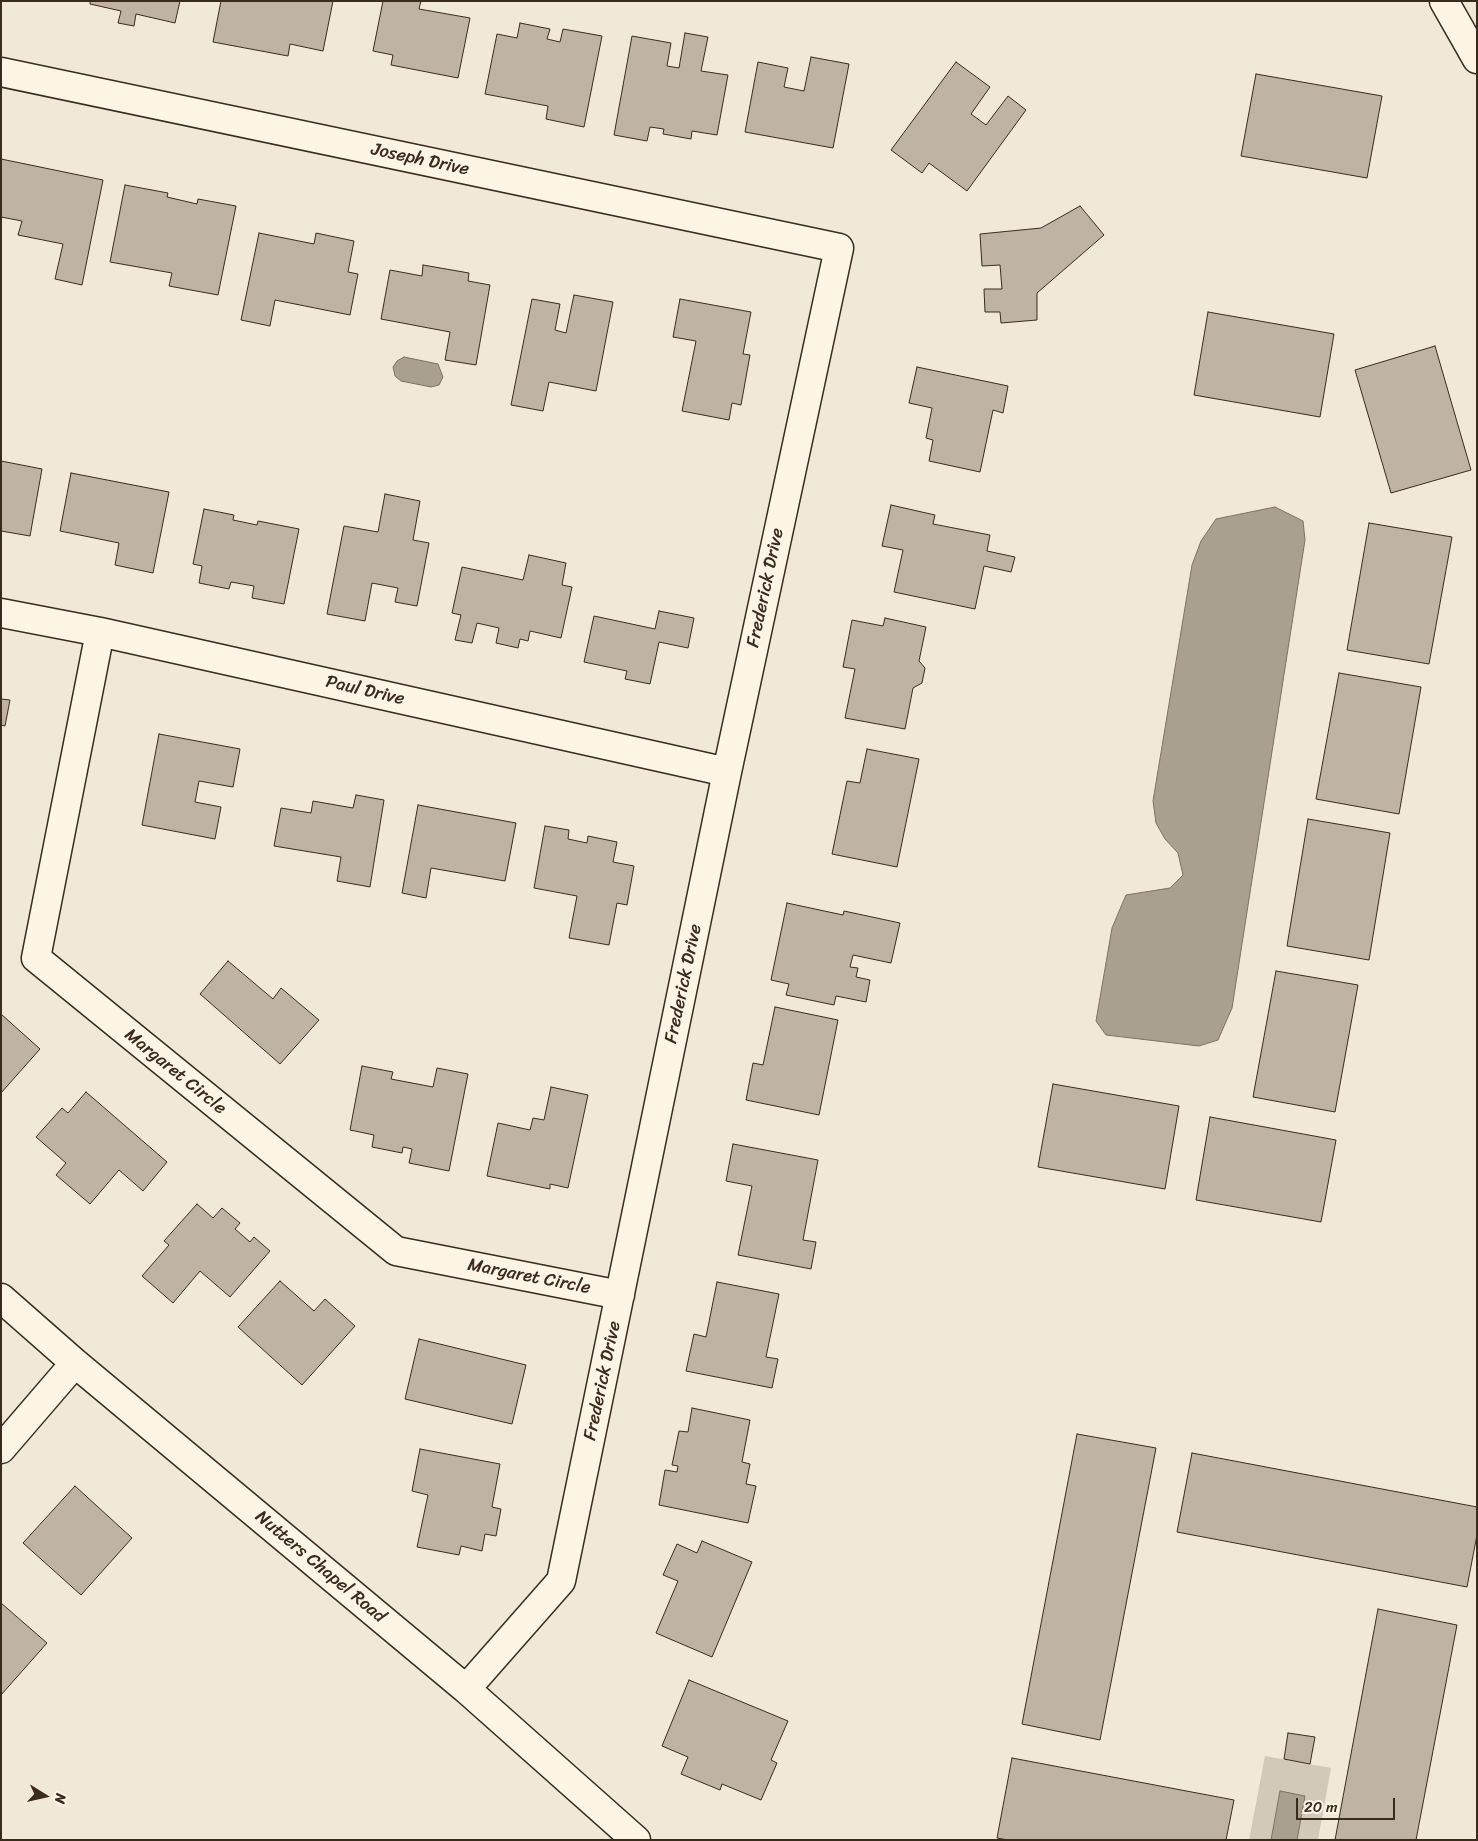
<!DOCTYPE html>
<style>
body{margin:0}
#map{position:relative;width:1478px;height:1841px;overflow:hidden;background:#f0e9d9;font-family:Sriracha,sans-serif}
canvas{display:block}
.frame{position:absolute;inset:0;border:2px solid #3b2a1e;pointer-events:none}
.north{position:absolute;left:20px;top:1771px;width:50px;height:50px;-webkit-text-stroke:4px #fcf5e5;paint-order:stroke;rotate:100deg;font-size:14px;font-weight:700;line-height:20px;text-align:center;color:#3b2a1e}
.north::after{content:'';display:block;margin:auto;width:18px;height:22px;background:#3b2a1e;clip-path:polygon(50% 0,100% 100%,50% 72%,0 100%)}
.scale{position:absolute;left:1296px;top:1798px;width:99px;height:22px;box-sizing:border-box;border:2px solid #3b2a1e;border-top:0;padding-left:6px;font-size:15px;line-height:18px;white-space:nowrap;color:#3b2a1e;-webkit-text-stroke:4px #fcf5e5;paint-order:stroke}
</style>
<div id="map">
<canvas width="1478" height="1841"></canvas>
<div class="frame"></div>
<div class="north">N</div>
<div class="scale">20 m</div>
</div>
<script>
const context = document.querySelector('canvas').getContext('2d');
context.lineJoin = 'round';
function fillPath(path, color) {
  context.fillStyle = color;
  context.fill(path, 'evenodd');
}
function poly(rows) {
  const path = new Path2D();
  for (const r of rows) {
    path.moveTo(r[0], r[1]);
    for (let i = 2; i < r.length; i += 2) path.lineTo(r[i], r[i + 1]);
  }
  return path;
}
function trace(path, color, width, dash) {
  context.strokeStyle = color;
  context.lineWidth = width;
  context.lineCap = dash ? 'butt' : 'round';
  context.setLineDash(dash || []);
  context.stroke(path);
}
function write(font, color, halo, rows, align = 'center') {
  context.font = font + ' Sriracha,sans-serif';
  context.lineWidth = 4;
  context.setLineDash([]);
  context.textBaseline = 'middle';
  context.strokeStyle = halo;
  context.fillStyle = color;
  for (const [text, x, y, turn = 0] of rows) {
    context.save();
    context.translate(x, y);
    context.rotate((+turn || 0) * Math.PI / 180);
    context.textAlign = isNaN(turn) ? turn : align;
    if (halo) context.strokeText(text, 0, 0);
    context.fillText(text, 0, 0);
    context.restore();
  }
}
const green = poly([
 [1265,1756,1331,1768,1318,1840,1249,1840]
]);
const water = poly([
 [404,357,438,364,443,377,439,385,431,387,401,381,395,376,393,367,397,361,404,357],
 [1275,507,1303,521,1305,540,1232,1008,1218,1040,1199,1046,1106,1035,1096,1021,1112,928,1126,895,1170,888,1183,875,1178,853,1165,839,1156,823,1153,801,1192,565,1201,541,1216,519,1275,507],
 [1280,1791,1305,1796,1297,1840,1271,1840,1280,1791]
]);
const building = poly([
 [90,1,180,1,175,23,136,14,134,26,118,23,121,11,90,4,90,1],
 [221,1,333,1,323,51,290,44,288,56,213,42,221,1],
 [383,1,421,1,419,9,470,18,458,78,391,65,393,55,373,51,383,1],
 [520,23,550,29,547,39,560,42,563,29,602,36,584,127,546,119,548,106,485,94,497,34,517,38,520,23],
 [685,33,708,37,701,71,728,75,717,135,692,131,691,139,663,134,664,129,650,127,647,141,614,135,632,36,671,43,667,66,679,68,685,33],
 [811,57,849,64,833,148,745,132,758,62,788,68,784,87,804,91,811,57],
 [956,62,990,87,971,114,986,125,1008,96,1026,110,967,191,929,163,922,173,891,150,956,62],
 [1256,74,1382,96,1367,178,1241,156,1256,74],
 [1,159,103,180,82,285,55,279,63,244,18,235,22,221,1,217,1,159],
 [125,185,168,193,167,197,197,204,198,199,236,206,218,295,169,286,172,273,110,262,125,185],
 [1080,206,1104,235,1037,293,1037,320,1001,323,1000,312,985,312,984,289,1002,289,1000,265,982,266,980,234,1041,228,1080,206],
 [259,233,314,244,316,233,354,241,348,272,358,274,350,315,275,300,270,326,241,320,259,233],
 [423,265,469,273,468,281,490,285,476,365,445,360,450,332,381,319,390,270,422,276,423,265],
 [574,295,613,302,596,391,549,382,543,411,511,405,532,299,560,304,555,330,566,333,574,295],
 [680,299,751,312,743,354,750,355,741,405,732,403,729,420,682,411,696,341,673,337,680,299],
 [1208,312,1334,334,1320,417,1194,395,1208,312],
 [1435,346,1471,470,1391,493,1355,370,1435,346],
 [917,367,1008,386,1003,413,993,410,980,472,929,461,933,440,926,438,932,408,909,403,917,367],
 [1,461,42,469,30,536,1,531,1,461],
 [71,473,169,492,153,573,115,565,119,543,60,531,71,473],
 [385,494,420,501,413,540,429,543,417,606,395,602,398,588,372,583,365,621,327,614,344,526,378,532,385,494],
 [891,505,935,515,933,524,990,535,987,551,1015,557,1011,572,984,566,975,609,894,592,903,550,882,546,891,505],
 [204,509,234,515,233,520,257,525,258,521,299,529,284,604,252,598,254,586,231,582,229,589,199,583,202,566,193,564,204,509],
 [1369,523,1452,537,1429,664,1347,650,1369,523],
 [529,555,566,563,562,585,572,587,561,638,530,631,528,641,520,639,518,648,496,643,499,628,477,623,472,643,455,640,461,615,452,613,462,567,523,580,529,555],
 [659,611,694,618,688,648,659,642,650,684,625,679,627,671,584,662,594,616,655,629,659,611],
 [885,618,926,627,919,661,925,668,922,683,913,688,905,729,845,718,855,669,843,667,852,620,883,626,885,618],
 [1339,673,1421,687,1399,814,1316,799,1339,673],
 [1,699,10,700,5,726,1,725,1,699],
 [159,734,240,749,233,787,199,781,195,802,221,807,215,839,142,825,159,734],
 [867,749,919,759,897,867,832,854,847,781,860,783,867,749],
 [356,795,384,800,370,887,337,881,341,857,274,846,281,808,311,813,313,801,353,808,356,795],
 [418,805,516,823,505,881,431,868,426,898,402,893,418,805],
 [1308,819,1390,833,1369,960,1287,946,1308,819],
 [545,826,569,830,568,839,587,843,588,836,617,842,613,862,634,866,627,905,617,903,609,945,569,938,577,896,534,888,545,826],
 [787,903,843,915,844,911,900,923,891,963,853,955,850,967,858,968,856,977,870,980,866,1002,836,996,834,1005,786,995,789,984,771,980,787,903],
 [228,961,273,999,281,988,319,1020,280,1064,200,994,228,961],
 [1276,971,1358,985,1335,1112,1253,1097,1276,971],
 [775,1007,838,1020,819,1115,746,1100,753,1063,763,1065,775,1007],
 [1,1014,40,1049,1,1093,1,1014],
 [362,1066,393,1072,391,1079,433,1087,437,1068,468,1074,449,1171,409,1163,412,1149,403,1147,402,1153,372,1147,374,1135,350,1130,362,1066],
 [1053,1084,1179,1106,1165,1189,1038,1167,1053,1084],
 [551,1087,588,1095,568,1188,550,1184,550,1189,487,1176,498,1123,530,1130,533,1118,544,1120,551,1087],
 [86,1092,167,1162,143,1191,119,1170,90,1204,56,1175,66,1163,36,1137,62,1108,68,1113,86,1092],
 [1210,1117,1336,1140,1321,1222,1196,1200,1210,1117],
 [733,1144,818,1160,803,1240,816,1242,811,1269,738,1255,752,1186,726,1181,733,1144],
 [197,1204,213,1218,222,1208,240,1223,235,1229,250,1242,254,1237,270,1251,230,1297,200,1271,173,1303,142,1276,169,1245,164,1241,197,1204],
 [280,1281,314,1311,325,1299,355,1326,302,1385,238,1327,280,1281],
 [717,1282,779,1294,766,1357,778,1359,772,1388,686,1371,694,1334,706,1337,717,1282],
 [419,1339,526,1365,512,1424,405,1399,419,1339],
 [692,1408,750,1420,742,1462,750,1464,746,1484,756,1486,748,1523,659,1505,665,1470,677,1472,678,1466,672,1465,679,1431,688,1432,692,1408],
 [1077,1434,1156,1448,1100,1740,1022,1724,1077,1434],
 [420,1449,500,1464,492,1507,501,1509,496,1536,485,1534,482,1551,461,1546,459,1555,417,1547,428,1495,412,1491,420,1449],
 [1192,1453,1477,1507,1477,1535,1467,1587,1177,1532,1192,1453],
 [75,1486,132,1538,81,1595,23,1543,75,1486],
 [702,1541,752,1562,712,1657,656,1633,678,1581,663,1575,677,1544,697,1553,702,1541],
 [1,1603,47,1643,1,1695,1,1603],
 [1378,1609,1457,1625,1416,1840,1335,1840,1378,1609],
 [689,1680,788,1721,771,1760,777,1763,761,1800,722,1784,720,1790,681,1774,688,1757,662,1746,689,1680],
 [1288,1733,1315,1737,1310,1764,1284,1759,1288,1733],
 [1012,1758,1234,1800,1226,1840,1008,1840,997,1838,1012,1758]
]);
const minor = poly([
 [1444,1,1477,59],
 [1,72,839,248,727,772,561,1581,466,1689],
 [1,613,100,632,727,772],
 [100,632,36,958,396,1251,620,1295],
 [1,1298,75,1363,466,1689,636,1840],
 [1,1449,75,1363]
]);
const streetNames = [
 ["Joseph Drive",420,160,12],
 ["Frederick Drive",766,588,-78],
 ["Paul Drive",365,691,13],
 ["Frederick Drive",684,984,-78],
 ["Margaret Circle",175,1072,39],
 ["Margaret Circle",529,1277,11],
 ["Frederick Drive",603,1381,-78],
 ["Nutters Chapel Road",320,1567,40]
];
fillPath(green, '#d2c9ba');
fillPath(water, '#aaa091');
trace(water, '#7e7163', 1);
fillPath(building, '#beb3a4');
trace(building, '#3b2a1e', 1);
trace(minor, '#3b2a1e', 31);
trace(minor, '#fcf5e5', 28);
write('18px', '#3b2a1e', '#fcf5e5', streetNames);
</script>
